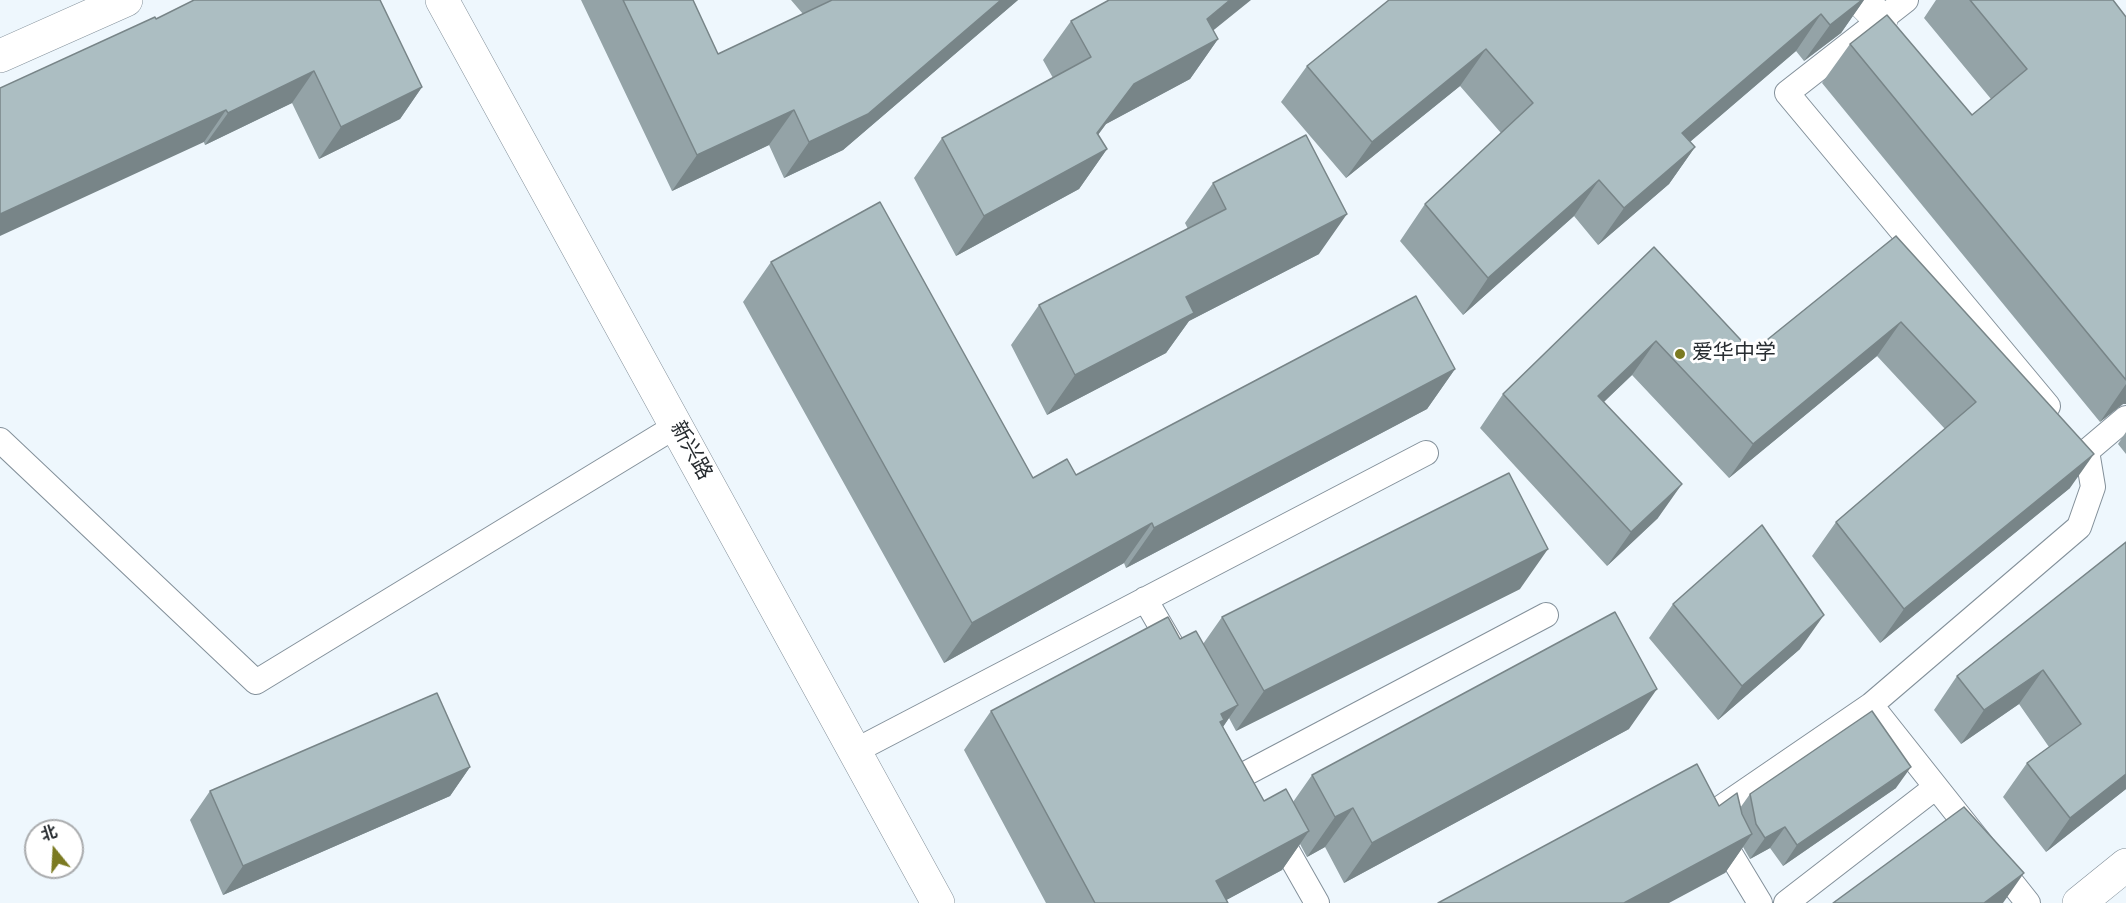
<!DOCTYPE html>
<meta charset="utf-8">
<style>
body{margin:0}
#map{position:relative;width:2126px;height:903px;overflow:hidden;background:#eef7fd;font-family:"Nunito Sans","Noto Sans SC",sans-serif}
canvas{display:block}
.north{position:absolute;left:24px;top:819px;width:60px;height:60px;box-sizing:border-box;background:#fff;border:2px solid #a9abad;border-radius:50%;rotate:342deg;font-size:16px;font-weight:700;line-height:24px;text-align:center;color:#282d31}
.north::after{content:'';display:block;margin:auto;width:21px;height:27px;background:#7b7a21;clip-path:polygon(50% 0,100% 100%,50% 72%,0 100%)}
</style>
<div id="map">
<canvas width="2126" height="903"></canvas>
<div class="north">北</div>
</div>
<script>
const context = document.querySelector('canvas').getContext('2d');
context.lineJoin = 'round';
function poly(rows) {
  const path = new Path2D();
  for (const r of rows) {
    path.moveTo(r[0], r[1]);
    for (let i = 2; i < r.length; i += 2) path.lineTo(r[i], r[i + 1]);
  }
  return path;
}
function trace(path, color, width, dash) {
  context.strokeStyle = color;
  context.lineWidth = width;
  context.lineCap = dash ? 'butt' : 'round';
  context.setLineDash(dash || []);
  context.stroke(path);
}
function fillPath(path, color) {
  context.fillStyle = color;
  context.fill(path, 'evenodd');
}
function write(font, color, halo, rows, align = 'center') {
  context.font = font + ' "Nunito Sans","Noto Sans SC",sans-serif';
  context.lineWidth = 6;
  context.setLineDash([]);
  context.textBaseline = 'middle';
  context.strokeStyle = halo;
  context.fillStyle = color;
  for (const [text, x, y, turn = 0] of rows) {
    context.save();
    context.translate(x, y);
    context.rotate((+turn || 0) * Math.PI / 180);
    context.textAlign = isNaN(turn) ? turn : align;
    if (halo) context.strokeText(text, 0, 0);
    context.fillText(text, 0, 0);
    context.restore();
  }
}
const lane = poly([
 [1906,0,1787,93,2048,406],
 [0,440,256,682,676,426],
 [1145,599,1174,649],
 [1871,705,2028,903],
 [855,751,1426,453],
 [1245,774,1546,615],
 [1275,829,1317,903],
 [1760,903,1728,850,1719,809,1871,705,2079,527,2093,487,2087,451,2126,418],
 [1786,903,1936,787]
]);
const street = poly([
 [442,0,938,903],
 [1861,0,1881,20],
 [2079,903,2126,865]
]);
const secondary = poly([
 [0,56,126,0]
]);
const wall = poly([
 [581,0,693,0,718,54,803,14,791,0,1018,0,843,150,784,178,769,145,672,191],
 [1864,0,1841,33,1804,61,1796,51,1690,142,1695,147,1669,184,1598,245,1574,216,1463,315,1400,241,1425,204,1501,133,1460,86,1346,178,1281,102,1307,66],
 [1936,0,2113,0,2126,17,2126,404,2123,404,2100,422,1822,83,1850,44,1972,115,1991,99,1924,18],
 [156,19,422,87,400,119,319,159,292,103,205,145],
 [1071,21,1213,31,1218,39,1190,79,1106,124,1098,135,1107,149,1079,189,956,256,914,178,942,138,1053,78,1043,60],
 [1213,183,1319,254,1189,321,1166,353,1047,415,1011,345,1039,305,1188,229,1185,223],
 [1896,236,2070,488,1880,643,1812,556,1836,522,1945,429,1877,356,1729,478,1632,375,1604,402,1658,518,1607,566,1480,428,1503,394,1654,247,1752,352],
 [771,262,1033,478,1076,475,1455,369,1427,409,1126,568,1124,563,944,663,743,302],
 [2126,432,2126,454,2118,444],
 [2126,542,2126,789,2046,852,2003,797,2027,763,2049,747,2019,704,1961,744,1934,710,1957,676],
 [1520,589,1236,731,1229,718,1223,727,1264,801,1293,802,1312,775,1629,729,1344,883,1325,847,1307,857,1300,844,1282,870,1226,900,1228,903,1046,903,964,750,991,711,1180,639,1203,644,1222,617],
 [1673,604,1800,649,1718,720,1649,638],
 [470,767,450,796,223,895,190,820,210,791],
 [1896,788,1783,866,1770,848,1750,859,1743,847,1725,873,1719,806,1740,808,1750,794]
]);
const shadedWall = poly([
 [1001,0,1018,0,843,150,784,178,809,142],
 [1230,0,1251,0,1179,58,1207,19],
 [1862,0,1864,0,1841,33,1804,61,1830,25],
 [1821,14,1796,51,1657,170,1682,133],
 [1218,39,1190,79,1106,124,1073,168,1107,149,1079,189,956,256,984,216,1097,133,1134,84],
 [1486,49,1460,86,1346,178,1372,142],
 [314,71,292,103,205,145,228,113],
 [422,87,400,119,319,159,341,127],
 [226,110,204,142,0,236,0,214],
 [794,110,769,145,672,191,697,155],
 [1695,147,1669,184,1598,245,1624,208],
 [1599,180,1574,216,1463,315,1488,278],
 [1347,214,1319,254,1189,321,1166,353,1047,415,1075,375,1186,297],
 [1901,322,1877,356,1729,478,1753,444],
 [1656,341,1632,375,1574,430,1598,396],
 [1455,369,1427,409,1126,568,1154,528],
 [2126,384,2126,404,2123,404,2100,422],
 [2094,454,2070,488,1880,643,1904,609],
 [1682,484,1658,518,1607,566,1631,532],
 [1152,523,1124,563,944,663,972,623],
 [1548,549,1520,589,1236,731,1264,691],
 [1824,615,1800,649,1718,720,1742,686],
 [2043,670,2019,704,1961,744,1984,710],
 [1657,689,1629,729,1344,883,1372,843],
 [1238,705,1211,744,1221,714],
 [470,767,450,796,223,895,243,866],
 [1911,767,1896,788,1783,866,1797,845],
 [2126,774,2126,789,2046,852,2070,818],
 [1353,808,1325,847,1307,857,1335,817],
 [1785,827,1770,848,1750,859,1765,838],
 [1309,831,1282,870,1221,903,1216,881],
 [1752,834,1725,873,1669,903,1624,903],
 [2024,873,2003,903,1984,903]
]);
const building = poly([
 [194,0,380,0,422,87,341,127,314,71,228,113,226,110,0,214,0,88,155,17,156,19,194,0],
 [623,0,693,0,718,54,832,0,1001,0,868,114,809,142,794,110,697,155,623,0],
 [1109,0,1230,0,1207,19,1218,39,1134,84,1097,133,1107,149,984,216,942,138,1091,57,1071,21,1109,0],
 [1389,0,1862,0,1830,25,1821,14,1682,133,1695,147,1624,208,1599,180,1488,278,1425,204,1533,103,1486,49,1372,142,1307,66,1389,0],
 [1970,0,2113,0,2126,17,2126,380,1850,44,1887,15,1972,115,2027,69,1970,0],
 [1306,135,1347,214,1186,297,1194,313,1075,375,1039,305,1226,209,1213,183,1306,135],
 [880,202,1033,478,1067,459,1076,475,1416,296,1455,369,1154,528,1152,523,972,623,771,262,880,202],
 [1896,236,2094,454,1904,609,1836,522,1976,402,1901,322,1753,444,1656,341,1598,396,1682,484,1631,532,1503,394,1654,247,1752,352,1896,236],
 [1509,473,1548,549,1264,691,1222,617,1509,473],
 [1762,525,1824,615,1742,686,1673,604,1762,525],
 [2126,542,2126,774,2070,818,2027,763,2081,724,2043,670,1984,710,1957,676,2126,542],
 [1615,612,1657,689,1372,843,1353,808,1335,817,1312,775,1615,612],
 [1168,617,1180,639,1196,631,1238,705,1221,714,1224,720,1220,722,1264,801,1286,789,1309,831,1216,881,1228,903,1095,903,991,711,1168,617],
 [437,693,470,767,243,866,210,791,437,693],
 [1872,711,1911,767,1797,845,1785,827,1765,838,1756,824,1750,794,1872,711],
 [1697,764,1719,806,1737,793,1742,814,1752,834,1624,903,1438,903,1697,764],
 [1964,807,2024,873,1984,903,1833,903,1964,807]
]);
const markers = [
 [1680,354,6,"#7b7a21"]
];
const poiNames = [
 ["爱华中学",1692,354]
];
const streetNames = [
 ["新兴路",690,451,61]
];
trace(lane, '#83909a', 26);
trace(street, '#83909a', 34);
trace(secondary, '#83909a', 34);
trace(lane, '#fff', 24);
trace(street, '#fff', 33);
trace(secondary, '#fff', 33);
fillPath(wall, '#94a3a7');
fillPath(shadedWall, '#788588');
fillPath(building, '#acbec2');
trace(building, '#788588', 1.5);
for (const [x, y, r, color] of markers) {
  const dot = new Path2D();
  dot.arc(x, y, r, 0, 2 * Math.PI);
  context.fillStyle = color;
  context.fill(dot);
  trace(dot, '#fff', 2);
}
write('21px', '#282d31', '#fff', poiNames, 'left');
write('21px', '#282d31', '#fff', streetNames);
</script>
